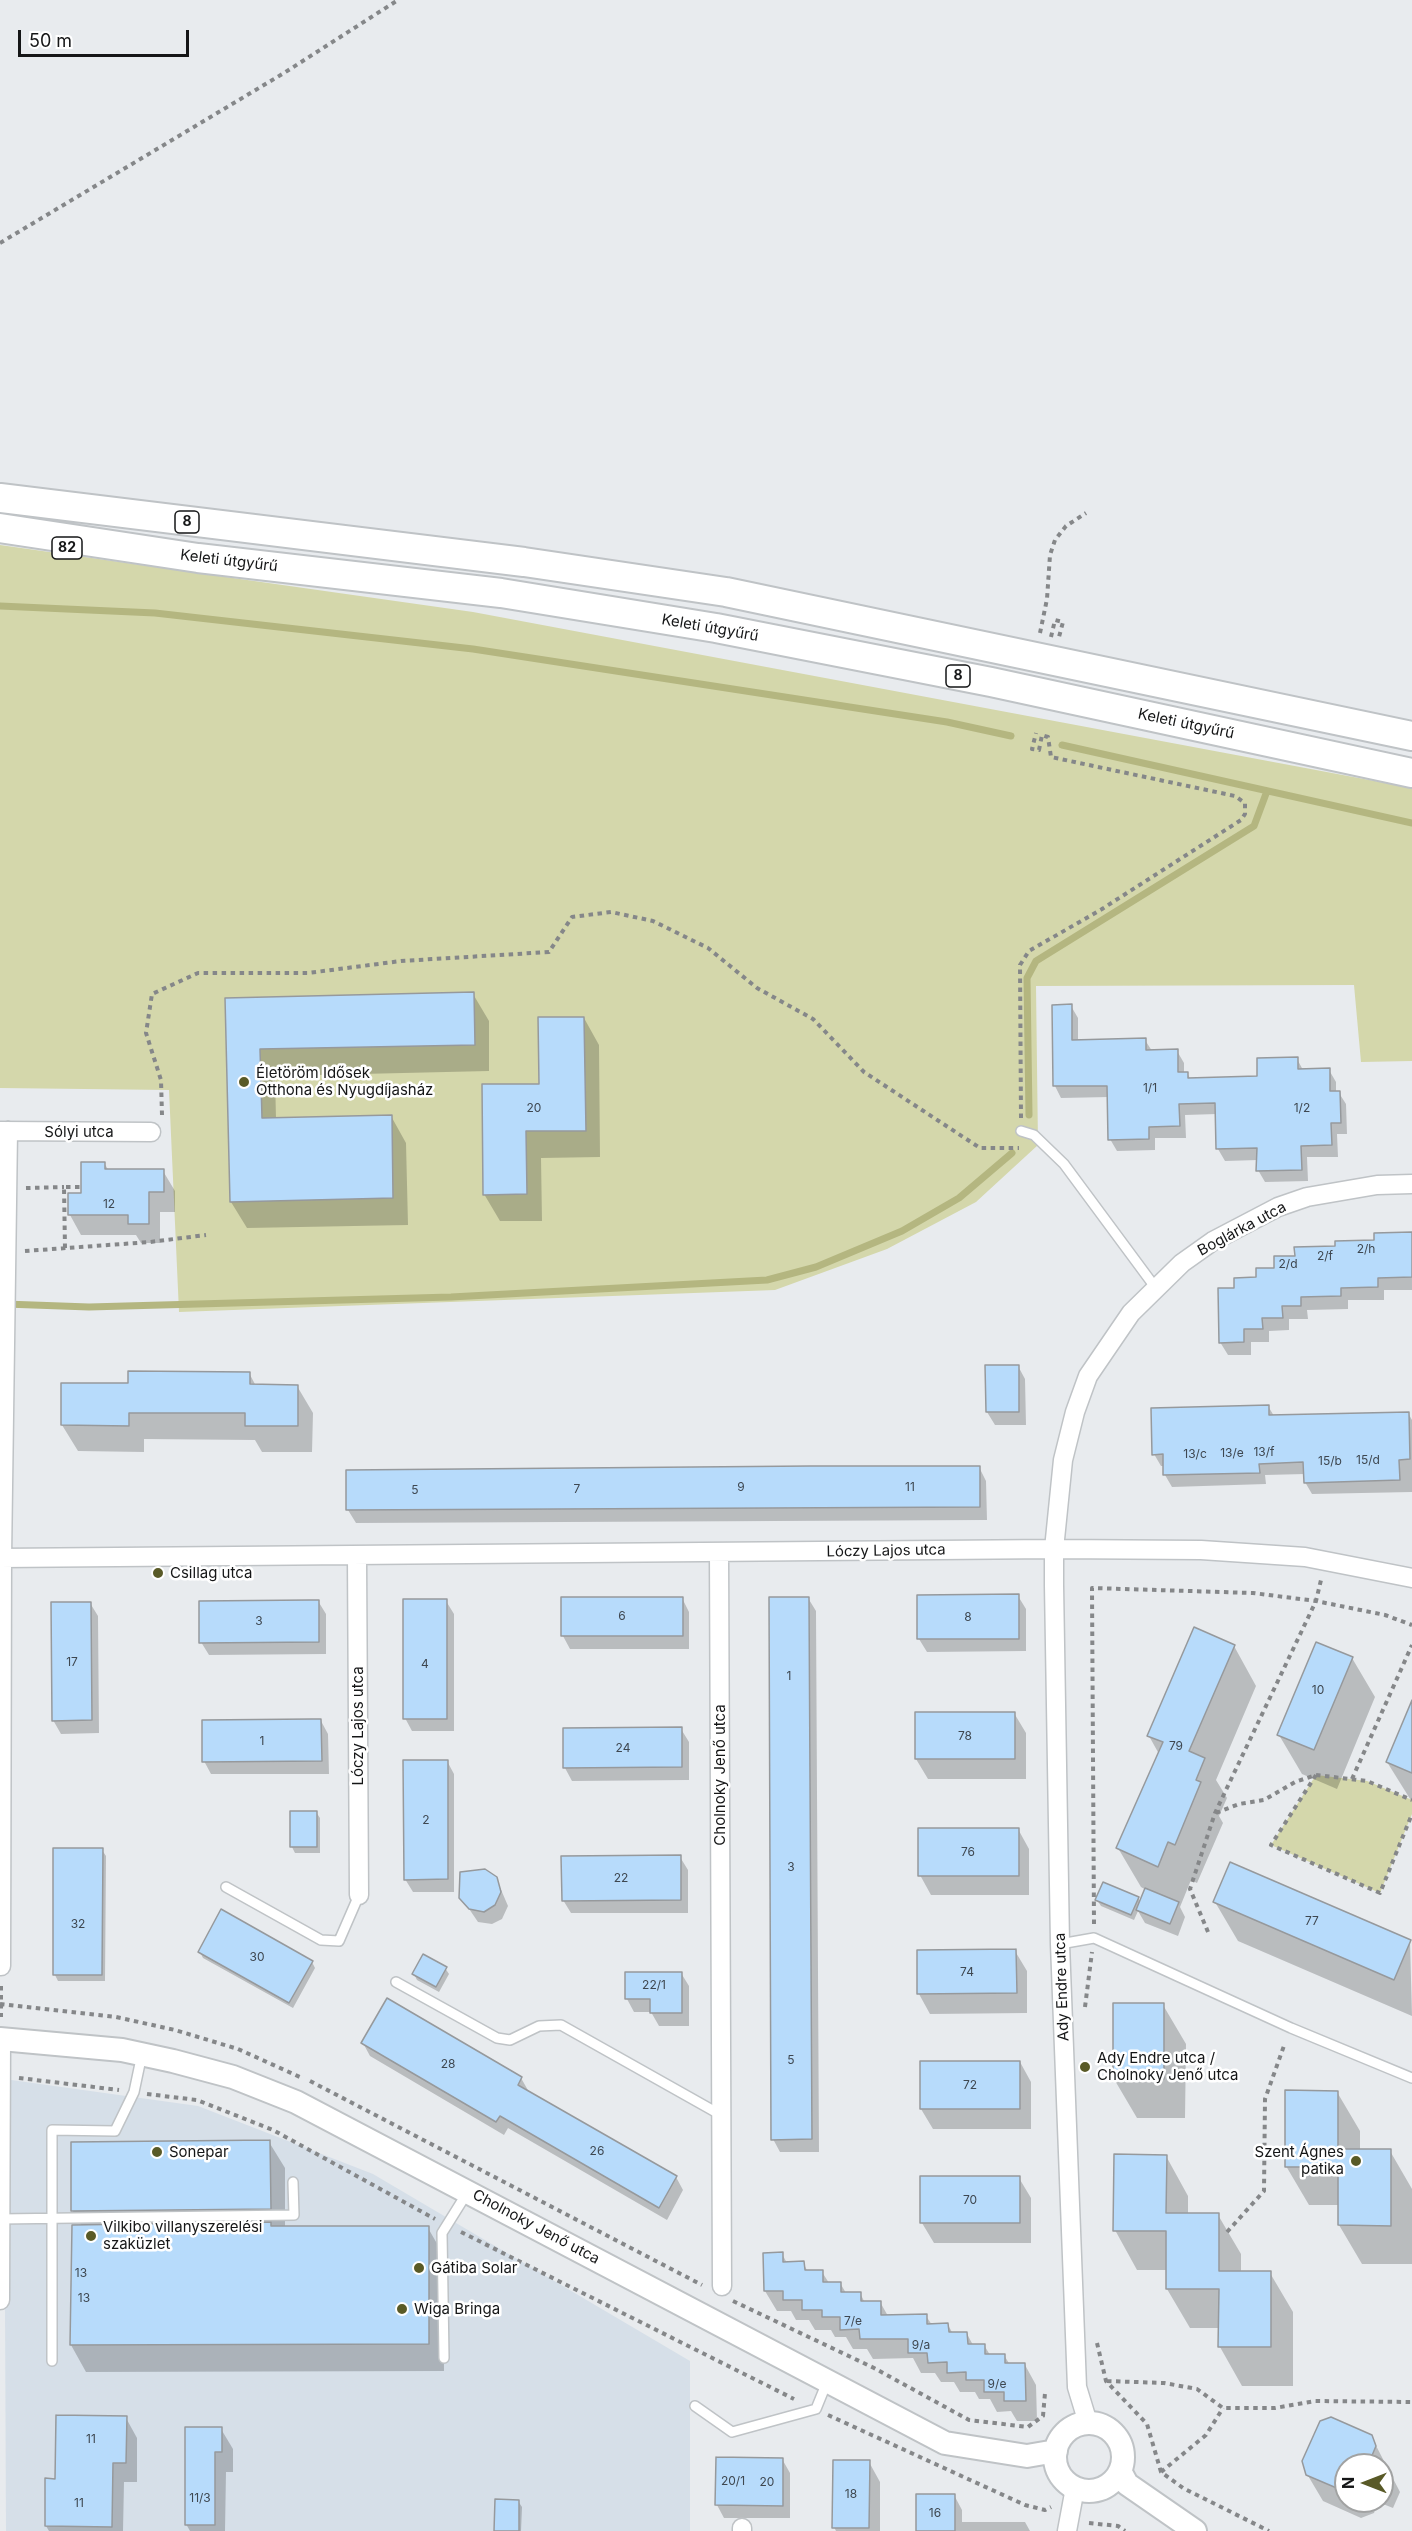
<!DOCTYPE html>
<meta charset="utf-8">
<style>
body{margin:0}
#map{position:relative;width:1412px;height:2531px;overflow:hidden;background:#e8ebee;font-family:Inter,sans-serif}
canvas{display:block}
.north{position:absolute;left:1334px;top:2453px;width:60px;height:60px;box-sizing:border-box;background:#fff;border:2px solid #a1a2a2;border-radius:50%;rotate:270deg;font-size:16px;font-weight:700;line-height:24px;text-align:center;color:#151617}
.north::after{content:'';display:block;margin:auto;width:21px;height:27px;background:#595a27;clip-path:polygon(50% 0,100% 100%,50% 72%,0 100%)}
.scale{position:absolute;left:18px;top:30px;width:171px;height:27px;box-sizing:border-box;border:3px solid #151617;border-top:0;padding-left:8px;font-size:18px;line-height:21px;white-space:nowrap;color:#151617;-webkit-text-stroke:4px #fff;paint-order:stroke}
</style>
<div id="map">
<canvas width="1412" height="2531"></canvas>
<div class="north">N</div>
<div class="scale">50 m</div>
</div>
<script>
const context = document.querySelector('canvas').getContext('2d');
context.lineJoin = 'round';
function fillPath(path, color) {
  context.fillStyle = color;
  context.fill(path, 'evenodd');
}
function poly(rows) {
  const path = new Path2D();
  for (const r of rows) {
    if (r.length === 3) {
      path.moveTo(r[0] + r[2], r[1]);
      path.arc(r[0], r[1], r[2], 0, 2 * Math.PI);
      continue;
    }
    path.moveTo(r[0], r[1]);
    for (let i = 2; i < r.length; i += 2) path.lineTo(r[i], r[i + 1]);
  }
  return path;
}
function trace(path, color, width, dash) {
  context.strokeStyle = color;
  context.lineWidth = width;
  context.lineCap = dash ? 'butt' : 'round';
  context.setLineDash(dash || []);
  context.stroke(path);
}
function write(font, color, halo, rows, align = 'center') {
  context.font = font + ' Inter,sans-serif';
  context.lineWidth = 5;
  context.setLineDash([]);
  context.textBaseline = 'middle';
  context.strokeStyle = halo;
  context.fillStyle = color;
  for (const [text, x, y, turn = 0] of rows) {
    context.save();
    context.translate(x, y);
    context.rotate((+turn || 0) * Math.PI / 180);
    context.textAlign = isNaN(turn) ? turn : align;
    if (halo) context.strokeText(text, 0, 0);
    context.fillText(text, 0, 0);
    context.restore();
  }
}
const built = poly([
 [4,2079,198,2106,373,2174,690,2361,690,2531,6,2531]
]);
const green = poly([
 [0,545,473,612,1412,788,1412,1061,1361,1062,1354,985,1036,986,1038,1145,976,1202,887,1249,775,1290,179,1312,169,1090,0,1088],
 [1316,1775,1367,1781,1412,1800,1412,1814,1380,1893,1271,1845]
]);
const shadow = poly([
 [473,994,489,1021,489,1071,275,1076,276,1119,391,1116,406,1143,408,1225,247,1228,231,1202,227,999],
 [1071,1006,1078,1018,1078,1041,1145,1040,1152,1051,1177,1051,1184,1063,1184,1074,1187,1073,1191,1080,1259,1078,1297,1059,1303,1070,1329,1070,1336,1082,1336,1093,1339,1093,1346,1104,1347,1134,1337,1134,1338,1157,1307,1157,1308,1181,1265,1182,1258,1170,1258,1160,1225,1161,1218,1149,1217,1114,1185,1115,1186,1138,1155,1138,1155,1150,1117,1151,1110,1139,1109,1097,1061,1098,1055,1086],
 [584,1018,599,1045,600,1157,541,1158,542,1221,500,1221,484,1194,540,1085],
 [104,1163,109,1171,163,1171,175,1191,175,1212,160,1212,160,1243,141,1243,136,1235,81,1235,70,1215],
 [1412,1233,1412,1290,1384,1290,1384,1300,1348,1300,1348,1309,1307,1310,1308,1319,1289,1319,1289,1330,1269,1331,1269,1342,1251,1342,1251,1355,1228,1355,1220,1342,1236,1289,1296,1257],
 [1018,1366,1025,1379,1026,1425,995,1425,987,1412],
 [249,1373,256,1386,297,1386,313,1413,312,1452,262,1452,255,1440,144,1439,144,1452,78,1451,62,1425,130,1385],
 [1268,1406,1274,1416,1408,1413,1412,1420,1412,1492,1312,1494,1305,1482,1305,1474,1265,1475,1266,1484,1172,1487,1165,1475,1165,1466,1161,1466,1154,1454],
 [979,1467,986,1481,987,1520,356,1523,348,1510],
 [1018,1596,1026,1609,1026,1651,927,1652,919,1639],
 [682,1598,689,1612,689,1649,570,1649,563,1636],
 [808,1598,816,1611,819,2152,780,2152,773,2139],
 [318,1601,326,1614,326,1654,209,1655,201,1642],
 [446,1601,454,1614,454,1731,412,1731,405,1718],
 [90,1603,98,1616,99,1733,61,1734,53,1720],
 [1234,1646,1256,1686,1216,1780,1227,1798,1219,1816,1223,1823,1197,1883,1191,1880,1180,1907,1185,1917,1178,1936,1145,1923,1138,1911,1134,1920,1101,1906,1097,1900,1138,1898,1141,1903,1146,1890,1141,1887,1118,1848,1159,1754,1149,1736],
 [1352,1658,1375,1697,1337,1789,1302,1774,1279,1735],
 [1412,1703,1412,1802,1387,1762],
 [1014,1713,1026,1733,1026,1779,928,1779,916,1759],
 [321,1721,328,1734,329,1774,211,1774,204,1761],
 [681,1729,689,1742,689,1780,572,1781,565,1768],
 [447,1761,454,1774,454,1892,413,1892,405,1879],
 [316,1812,320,1818,320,1853,295,1853,292,1847],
 [1018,1829,1029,1849,1029,1895,931,1895,920,1875],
 [102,1850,106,1856,105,1981,58,1981,55,1975],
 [680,1857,688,1870,688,1913,571,1913,563,1900],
 [496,1878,508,1906,502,1919,492,1924,478,1922,461,1897],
 [1215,1902,1410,1941,1412,2016,1238,1941],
 [1015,1951,1027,1971,1027,2013,930,2014,919,1994],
 [200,1952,312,1962,315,1968,293,2008,203,1958],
 [445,1968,449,1974,439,1992,417,1980,414,1974],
 [681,1973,689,1986,689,2026,659,2026,651,2012,634,2012,627,1999],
 [1163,2005,1186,2044,1185,2118,1137,2118,1114,2079],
 [363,2043,521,2078,529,2092,676,2177,683,2190,667,2220,508,2128,504,2135,370,2056],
 [1020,2062,1031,2082,1031,2129,933,2129,921,2109],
 [1337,2092,1360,2131,1360,2151,1390,2151,1412,2189,1412,2264,1362,2264,1339,2225,1339,2205,1309,2205,1286,2166],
 [269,2142,285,2168,285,2228,428,2228,443,2254,444,2371,86,2372,71,2345,82,2226,73,2211],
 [1166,2156,1188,2196,1188,2215,1218,2215,1241,2254,1241,2273,1270,2273,1293,2312,1293,2386,1242,2386,1220,2347,1220,2328,1190,2328,1167,2289,1167,2270,1137,2270,1115,2230],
 [1019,2178,1031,2198,1031,2243,934,2243,922,2223],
 [782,2254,787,2263,803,2263,808,2272,822,2272,829,2283,840,2283,846,2293,860,2293,865,2303,880,2302,888,2316,926,2316,932,2325,948,2325,953,2334,967,2334,973,2345,984,2345,990,2355,1004,2355,1010,2365,1025,2365,1036,2385,1037,2421,1017,2421,1011,2411,997,2412,990,2399,979,2399,975,2392,960,2392,954,2382,941,2382,935,2373,921,2373,913,2358,873,2359,867,2349,853,2349,846,2337,835,2337,831,2330,815,2330,809,2320,796,2320,791,2311,777,2311,765,2291],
 [126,2418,137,2438,137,2482,124,2482,123,2531,49,2531,46,2526,57,2480],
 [221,2429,233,2449,233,2472,226,2472,225,2531,190,2531,186,2524],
 [1371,2436,1400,2492,1393,2508,1378,2502,1374,2513,1361,2518,1323,2501,1307,2474],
 [1346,2465,1382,2465,1382,2501,1346,2501],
 [782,2459,790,2473,790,2518,724,2518,717,2505],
 [869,2462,880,2482,880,2531,836,2531,834,2527],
 [954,2495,962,2510,962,2522,1025,2522,1030,2531,918,2531],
 [518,2501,522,2507,521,2531,495,2531]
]);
const stream = poly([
 [0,606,155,613,473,649,947,722,1011,736],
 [1062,745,1412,823],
 [1029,1115,1027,978,1036,961,1254,826,1267,791],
 [5,1304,89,1307,451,1297,767,1280,816,1267,902,1231,959,1198,1012,1153]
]);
const building = poly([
 [474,992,475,1045,260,1049,262,1118,392,1115,393,1198,230,1202,225,998,474,992],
 [1072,1004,1072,1040,1146,1038,1146,1050,1178,1049,1178,1072,1188,1072,1188,1078,1257,1076,1257,1058,1298,1057,1298,1069,1330,1068,1330,1091,1340,1091,1341,1123,1331,1123,1332,1145,1301,1146,1302,1170,1256,1171,1257,1148,1216,1149,1215,1103,1179,1104,1180,1126,1149,1127,1149,1139,1108,1140,1107,1086,1053,1086,1052,1005,1072,1004],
 [538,1017,584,1017,586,1131,526,1131,527,1194,483,1195,482,1084,539,1084,538,1017],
 [81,1162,105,1162,105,1169,164,1169,164,1192,149,1192,149,1224,128,1224,128,1215,68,1215,68,1193,81,1193,81,1162],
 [1412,1232,1412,1277,1378,1278,1378,1287,1341,1288,1341,1296,1301,1297,1301,1306,1282,1306,1283,1318,1262,1318,1263,1329,1244,1329,1244,1342,1219,1343,1218,1288,1234,1288,1234,1278,1256,1277,1256,1268,1274,1268,1274,1256,1295,1256,1294,1247,1335,1246,1335,1241,1374,1240,1374,1233,1412,1232],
 [985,1365,1019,1365,1019,1412,986,1412,985,1365],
 [128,1371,250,1372,250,1384,298,1385,298,1426,245,1426,245,1413,129,1413,129,1426,61,1425,61,1383,128,1383,128,1371],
 [1269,1405,1269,1415,1409,1412,1410,1459,1399,1460,1400,1480,1304,1483,1303,1462,1259,1464,1260,1473,1163,1475,1163,1454,1152,1455,1151,1408,1269,1405],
 [810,1466,980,1466,980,1507,346,1510,346,1470,810,1466],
 [1019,1594,1019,1639,917,1639,917,1595,1019,1594],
 [561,1597,683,1597,683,1636,561,1636,561,1597],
 [769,1597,809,1597,812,2139,771,2140,769,1597],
 [403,1599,447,1599,447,1719,403,1719,403,1599],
 [309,1600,319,1600,319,1642,199,1643,199,1601,309,1600],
 [51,1602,91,1602,92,1720,52,1721,51,1602],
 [1194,1627,1235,1645,1189,1751,1205,1758,1196,1780,1201,1782,1175,1845,1168,1842,1158,1867,1116,1848,1163,1742,1147,1736,1194,1627],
 [1316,1642,1353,1657,1314,1750,1277,1735,1316,1642],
 [1412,1700,1412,1773,1386,1762,1412,1700],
 [915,1712,1015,1712,1015,1759,915,1759,915,1712],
 [312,1719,321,1719,322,1761,202,1762,202,1720,312,1719],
 [682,1727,682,1767,563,1768,563,1728,682,1727],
 [403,1760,448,1760,448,1879,404,1880,403,1760],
 [290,1811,317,1811,317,1847,290,1847,290,1811],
 [918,1828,1019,1828,1019,1876,918,1876,918,1828],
 [53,1848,103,1848,102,1975,53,1975,53,1848],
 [681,1855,681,1900,562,1901,561,1856,681,1855],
 [1230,1862,1411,1940,1394,1980,1213,1902,1230,1862],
 [485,1869,497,1877,501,1892,495,1905,484,1912,469,1909,459,1898,460,1872,485,1869],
 [1103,1882,1139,1897,1131,1915,1095,1900,1103,1882],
 [1145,1888,1179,1902,1170,1924,1136,1910,1145,1888],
 [221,1909,313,1961,289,2003,198,1952,221,1909],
 [1016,1949,1017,1993,917,1994,917,1950,1016,1949],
 [423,1954,447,1967,436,1987,412,1974,423,1954],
 [625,1972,682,1972,682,2013,650,2013,650,1999,625,1999,625,1972],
 [387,1998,522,2077,518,2085,677,2176,659,2208,500,2116,496,2122,361,2043,387,1998],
 [1113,2003,1164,2003,1164,2079,1113,2079,1113,2003],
 [920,2061,1020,2061,1020,2109,920,2109,920,2061],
 [1285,2090,1338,2091,1338,2149,1391,2149,1391,2226,1338,2225,1338,2167,1285,2167,1285,2090],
 [270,2140,271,2209,71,2211,71,2142,270,2140],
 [1114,2154,1167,2155,1166,2213,1219,2213,1219,2271,1271,2271,1271,2347,1218,2347,1219,2289,1166,2289,1166,2231,1113,2231,1114,2154],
 [920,2176,1020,2176,1020,2223,920,2223,920,2176],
 [271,2222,271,2226,429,2226,429,2344,70,2345,72,2225,271,2222],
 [783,2252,783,2262,804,2261,805,2270,823,2270,823,2282,841,2282,841,2292,861,2292,861,2301,881,2301,881,2315,927,2314,927,2324,948,2323,949,2332,967,2332,968,2344,985,2344,985,2354,1005,2354,1005,2363,1025,2363,1026,2401,1004,2401,1004,2392,984,2392,984,2380,966,2380,966,2372,947,2373,947,2362,928,2363,927,2353,908,2353,908,2339,860,2339,859,2329,840,2330,840,2317,822,2317,822,2310,802,2310,802,2300,783,2300,783,2291,764,2291,763,2253,783,2252],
 [56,2415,127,2416,126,2463,113,2463,112,2527,45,2526,45,2478,55,2479,56,2415],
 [1331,2417,1372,2435,1376,2446,1368,2465,1346,2465,1346,2492,1306,2475,1302,2461,1320,2421,1331,2417],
 [185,2427,222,2427,222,2452,215,2452,215,2525,185,2525,185,2427],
 [716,2457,783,2458,783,2506,715,2505,716,2457],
 [833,2460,870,2460,869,2528,832,2528,833,2460],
 [916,2494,955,2494,955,2531,916,2531,916,2494],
 [495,2499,519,2500,519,2531,494,2531,495,2499]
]);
const path = poly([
 [0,243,284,73,398,0],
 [1040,633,1047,599,1050,555,1055,540,1066,526,1086,513],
 [1051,637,1055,620,1063,622,1059,637],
 [162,1115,161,1080,146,1033,152,994,198,973,308,973,401,961,549,952,572,917,611,912,653,921,708,948,757,988,813,1019,864,1072,980,1148,1019,1148],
 [1021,1118,1020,965,1029,951,1102,909,1241,820,1245,814,1245,803,1235,796,1051,757,1048,737,1042,735,1039,750,1032,749,1036,733],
 [26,1188,64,1187],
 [65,1248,64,1187,81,1187],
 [25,1251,150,1242,206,1235],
 [1316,1775,1271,1845,1380,1893,1412,1814],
 [1352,1779,1412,1645],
 [1216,1813,1239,1804,1264,1800,1295,1782,1316,1775,1367,1781,1412,1800],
 [1094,1924,1092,1588,1253,1593,1316,1601,1385,1615,1412,1625],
 [1208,1932,1190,1889,1215,1813,1316,1601,1321,1580],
 [1,1986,1,2017],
 [0,2004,116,2017,175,2030,238,2049,300,2077],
 [1085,2007,1092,1952],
 [19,2078,119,2090],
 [310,2081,702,2285],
 [147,2094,197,2100,273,2130,435,2219],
 [461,2232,794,2399],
 [1227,2232,1264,2191,1265,2099,1285,2043],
 [733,2301,874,2368,969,2420,1028,2427,1043,2416,1045,2393],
 [1097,2343,1106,2381,1147,2424,1161,2472,1183,2488,1269,2531],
 [1107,2381,1164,2383,1197,2389,1223,2408,1275,2408,1315,2401,1412,2402],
 [828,2415,1025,2505,1045,2510,1051,2507],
 [1161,2472,1206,2435,1223,2408],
 [1089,2523,1118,2526,1125,2531]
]);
const service = poly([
 [1021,1131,1034,1135,1064,1164,1155,1287],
 [226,1887,321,1940,339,1941,359,1895],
 [1060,1944,1094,1938,1291,2028,1412,2078],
 [396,1982,497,2038,510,2040,539,2026,561,2025,721,2115],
 [0,2219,294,2215,293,2182],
 [444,2358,442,2233,467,2193],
 [52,2361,52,2130,115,2131,134,2092,142,2054],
 [695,2406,732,2432,816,2409,827,2382]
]);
const minor = poly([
 [0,1131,151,1132],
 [719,1552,722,2286],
 [357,1557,359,1895],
 [0,1558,1054,1549,1201,1550,1305,1557,1412,1578],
 [1,1966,2,1558,8,1131],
 [0,2300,1,2039],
 [1088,2423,1077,2387,1060,1944,1054,1585,1054,1549,1063,1460,1075,1412,1088,1376,1131,1313,1182,1263,1213,1241,1278,1207,1307,1197,1377,1185,1412,1184],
 [742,2531,742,2528],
 [1067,2531,1075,2488]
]);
const tertiary = poly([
 [0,2039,122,2050,173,2061,233,2077,296,2102,945,2443,1027,2456,1056,2451],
 [1089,2457,34],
 [1120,2471,1127,2484,1195,2531]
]);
const primary = poly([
 [0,498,524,562,726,592,1412,736],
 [0,528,198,558,501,593,716,628,991,682,1412,773]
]);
const markers = [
 [244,1082,6,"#595a27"],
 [158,1573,6,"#595a27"],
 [1085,2067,6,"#595a27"],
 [157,2152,6,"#595a27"],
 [1356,2161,6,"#595a27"],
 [91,2236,6,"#595a27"],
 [419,2268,6,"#595a27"],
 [402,2309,6,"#595a27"]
];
const numberNames = [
 ["1/1",1150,1088],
 ["20",534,1108],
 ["1/2",1302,1108],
 ["12",109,1204],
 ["2/h",1366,1249],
 ["2/f",1325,1256],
 ["2/d",1288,1264],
 ["13/f",1264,1452],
 ["13/e",1232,1453],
 ["13/c",1195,1454],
 ["15/d",1368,1460],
 ["15/b",1330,1461],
 ["9",741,1487],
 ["11",910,1487],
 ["7",577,1489],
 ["5",415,1490],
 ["6",622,1616],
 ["8",968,1617],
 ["3",259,1621],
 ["17",72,1662],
 ["4",425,1664],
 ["1",789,1676],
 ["10",1318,1690],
 ["78",965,1736],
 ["1",262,1741],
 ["79",1176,1746],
 ["24",623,1748],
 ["2",426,1820],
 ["76",968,1852],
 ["3",791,1867],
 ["22",621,1878],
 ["77",1312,1921],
 ["32",78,1924],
 ["30",257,1957],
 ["74",967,1972],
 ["22/1",654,1985],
 ["5",791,2060],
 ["28",448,2064],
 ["72",970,2085],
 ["26",597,2151],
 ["70",970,2200],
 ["13",81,2273],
 ["13",84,2298],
 ["7/e",853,2321],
 ["9/a",921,2345],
 ["9/e",997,2384],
 ["11",91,2439],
 ["20/1",733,2481],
 ["20",767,2482],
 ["18",851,2494],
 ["11/3",200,2498],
 ["11",79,2503],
 ["16",935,2513]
];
const shields = [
 [187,522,24],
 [67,548,30],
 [958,676,24]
];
const shieldNames = [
 ["8",187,522],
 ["82",67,548],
 ["8",958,676]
];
const streetNames = [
 ["Keleti útgyűrű",229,561,7],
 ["Keleti útgyűrű",710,628,10],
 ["Keleti útgyűrű",1186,724,12],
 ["Sólyi utca",79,1132],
 ["Boglárka utca",1242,1229,-28],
 ["Lóczy Lajos utca",886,1551,-1],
 ["Lóczy Lajos utca",358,1726,-90],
 ["Cholnoky Jenő utca",720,1775,-90],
 ["Ady Endre utca",1062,1987,-92],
 ["Cholnoky Jenő utca",536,2227,28]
];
const poiNames = [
 ["Életöröm Idősek",256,1073],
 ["Otthona és Nyugdíjasház",256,1090],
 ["Csillag utca",170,1573],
 ["Ady Endre utca /",1097,2058],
 ["Cholnoky Jenő utca",1097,2075],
 ["Sonepar",169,2152],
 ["Szent Ágnes",1344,2152,"right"],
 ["patika",1344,2169,"right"],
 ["Vilkibo villanyszerelési",103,2227],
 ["szaküzlet",103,2244],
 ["Gátiba Solar",431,2268],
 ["Wiga Bringa",414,2309]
];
fillPath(built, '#d6dfe8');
fillPath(green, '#d4d7ab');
fillPath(shadow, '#0003');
trace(stream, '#b4b680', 7);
fillPath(building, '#b7dbfb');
trace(building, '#96999c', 1.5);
trace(service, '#bfc3c6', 12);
trace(minor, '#bfc3c6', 21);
trace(tertiary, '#bfc3c6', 26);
trace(primary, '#bfc3c6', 32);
trace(path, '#858789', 4, [4.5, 4.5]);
trace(service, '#fff', 9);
trace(minor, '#fff', 18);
trace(tertiary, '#fff', 22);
trace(primary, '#fff', 28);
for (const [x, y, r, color] of markers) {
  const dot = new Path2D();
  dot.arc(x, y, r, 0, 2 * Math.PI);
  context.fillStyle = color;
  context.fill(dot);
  trace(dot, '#fff', 2);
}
write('12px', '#3e4750', null, numberNames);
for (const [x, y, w] of shields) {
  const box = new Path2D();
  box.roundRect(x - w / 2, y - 11, w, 22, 4.5);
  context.fillStyle = '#fff';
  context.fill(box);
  trace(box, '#151617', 1.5);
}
write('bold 14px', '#151617', null, shieldNames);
write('15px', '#151617', '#fff', streetNames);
write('15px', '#151617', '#fff', poiNames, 'left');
</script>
